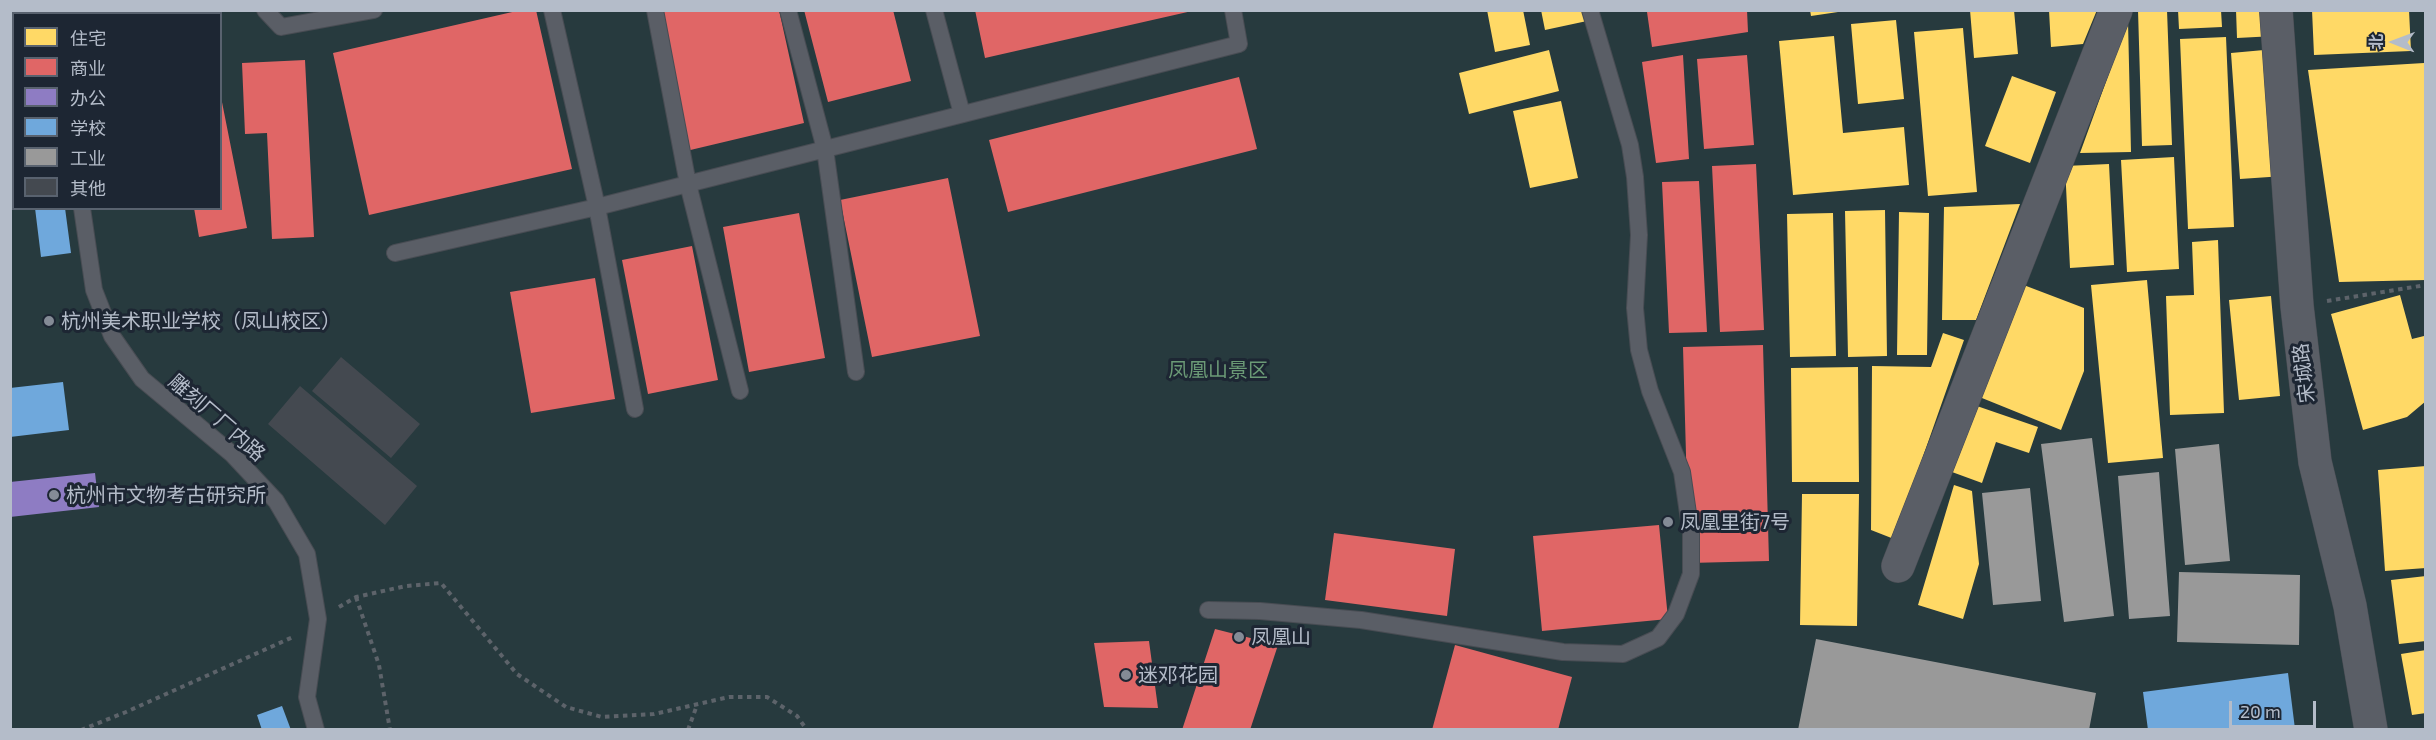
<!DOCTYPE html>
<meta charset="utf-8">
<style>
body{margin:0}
#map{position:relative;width:2436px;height:740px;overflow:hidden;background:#2a3038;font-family:"Exo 2","Noto Sans SC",sans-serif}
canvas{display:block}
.frame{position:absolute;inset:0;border:12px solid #b4bcc9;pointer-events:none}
.legend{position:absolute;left:12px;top:12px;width:210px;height:198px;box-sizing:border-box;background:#1d2633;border:2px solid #59626f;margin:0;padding:8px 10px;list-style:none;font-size:18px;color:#b4bcc9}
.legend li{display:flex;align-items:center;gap:12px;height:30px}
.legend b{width:30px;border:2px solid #59626f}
.north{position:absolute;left:2364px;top:12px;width:60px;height:60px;-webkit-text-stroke:4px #1d2633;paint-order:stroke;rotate:271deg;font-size:16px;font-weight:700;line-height:24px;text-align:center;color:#b4bcc9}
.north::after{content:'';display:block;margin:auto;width:21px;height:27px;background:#b4bcc9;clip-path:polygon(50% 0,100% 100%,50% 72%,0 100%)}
.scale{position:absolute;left:2229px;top:701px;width:87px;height:27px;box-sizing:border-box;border:3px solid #b4bcc9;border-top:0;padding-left:8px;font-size:18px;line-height:21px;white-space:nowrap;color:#b4bcc9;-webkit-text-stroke:4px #1d2633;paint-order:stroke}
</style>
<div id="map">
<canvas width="2436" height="740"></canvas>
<div class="frame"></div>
<ul class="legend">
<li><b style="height:16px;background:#ffd966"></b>住宅</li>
<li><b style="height:16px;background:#e06666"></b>商业</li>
<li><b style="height:16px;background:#8e7cc3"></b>办公</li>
<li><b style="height:16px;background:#6fa8dc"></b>学校</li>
<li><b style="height:16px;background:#999"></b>工业</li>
<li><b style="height:16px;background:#444950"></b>其他</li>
</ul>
<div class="north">北</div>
<div class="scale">20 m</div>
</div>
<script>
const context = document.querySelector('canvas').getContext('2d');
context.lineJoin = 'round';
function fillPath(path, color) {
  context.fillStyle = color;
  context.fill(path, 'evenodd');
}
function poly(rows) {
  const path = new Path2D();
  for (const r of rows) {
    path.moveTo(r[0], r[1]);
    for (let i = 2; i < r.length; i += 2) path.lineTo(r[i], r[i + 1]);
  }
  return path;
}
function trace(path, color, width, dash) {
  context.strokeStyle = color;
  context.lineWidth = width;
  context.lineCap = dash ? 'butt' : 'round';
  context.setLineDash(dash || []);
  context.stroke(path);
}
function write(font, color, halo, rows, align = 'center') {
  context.font = font + ' "Exo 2","Noto Sans SC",sans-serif';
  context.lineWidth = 6;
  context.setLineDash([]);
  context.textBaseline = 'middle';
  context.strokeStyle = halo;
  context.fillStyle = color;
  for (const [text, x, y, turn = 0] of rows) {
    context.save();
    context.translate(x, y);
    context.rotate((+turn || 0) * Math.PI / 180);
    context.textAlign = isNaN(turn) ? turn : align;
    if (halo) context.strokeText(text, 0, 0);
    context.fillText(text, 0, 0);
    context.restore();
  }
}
const green = poly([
 [11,11,2425,11,2425,729,11,729],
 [14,14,220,14,220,208,14,208]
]);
const homes = poly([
 [1487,10,1523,10,1530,45,1495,52],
 [1541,10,1585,10,1587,21,1545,30],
 [1810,10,1838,10,1838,12,1811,16],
 [1970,10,2014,10,2018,54,1974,58],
 [2049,10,2097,10,2083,44,2051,47],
 [2138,10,2167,10,2172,145,2142,146],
 [2178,10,2221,10,2222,27,2179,29],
 [2236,10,2274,10,2275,36,2237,38],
 [2312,10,2409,10,2411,51,2314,55],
 [1896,20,1904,99,1858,104,1851,24],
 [2128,21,2131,152,2080,153],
 [1963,28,1977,192,1928,196,1914,32],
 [1834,36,1843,133,1904,127,1909,185,1793,195,1779,41],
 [2226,37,2234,227,2188,229,2180,39],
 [2275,49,2284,176,2240,179,2231,53],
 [1549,50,1559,91,1469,114,1459,73],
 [2424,63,2426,280,2339,282,2308,70],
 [2012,76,2056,92,2030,163,1985,146],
 [1561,101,1578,178,1530,188,1513,111],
 [2174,157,2179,269,2127,272,2121,160],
 [2109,164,2114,265,2070,268,2065,166],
 [2020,204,1976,320,1942,320,1944,207],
 [1885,210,1887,356,1848,357,1845,211],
 [1899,212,1929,213,1927,355,1897,355],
 [1833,213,1836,356,1790,357,1787,214],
 [2218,240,2224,413,2170,415,2166,296,2194,295,2192,242],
 [2147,280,2163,458,2108,463,2091,285],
 [2021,284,2084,308,2084,371,2061,430,1977,396],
 [2400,295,2412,339,2424,336,2426,341,2426,401,2407,417,2363,430,2331,314],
 [2271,296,2280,396,2239,400,2229,300],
 [1943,333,1964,340,1894,539,1871,530,1872,366,1931,367],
 [1858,367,1859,482,1792,482,1791,368],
 [1974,405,2038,427,2029,453,1996,442,1982,483,1952,472],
 [2426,466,2426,568,2385,571,2378,470],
 [1954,485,1972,491,1979,564,1963,619,1918,605],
 [1802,494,1859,494,1857,626,1800,625],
 [2426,576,2426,641,2399,644,2391,580],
 [2426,650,2426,713,2412,715,2401,654]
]);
const shops = poly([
 [521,10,536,10,572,169,369,215,333,53],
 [656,10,779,10,804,123,682,152],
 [804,10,893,10,911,81,828,102],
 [975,10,1192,10,1192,11,985,58],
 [1655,10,1747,10,1748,32,1652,47,1647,12],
 [1683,55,1689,159,1656,163,1642,62],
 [1747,55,1754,145,1704,149,1697,59],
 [305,60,314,237,272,239,267,133,245,134,242,63],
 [1239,77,1257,149,1008,212,989,140],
 [220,92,247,228,199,237,194,208,220,208],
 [1756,164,1764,330,1720,332,1712,166],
 [948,178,980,336,872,357,840,200],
 [1699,181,1707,332,1669,333,1662,182],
 [799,213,825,358,749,372,723,227],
 [692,246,718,380,648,394,622,260],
 [595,278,615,399,531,413,510,292],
 [1763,345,1769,561,1689,563,1683,347],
 [1659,525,1668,619,1542,631,1533,536],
 [1334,533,1455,549,1447,616,1325,600],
 [1215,629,1278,645,1250,730,1182,730],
 [1149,641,1158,708,1104,707,1094,643],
 [1455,645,1572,677,1558,730,1432,730]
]);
const offices = poly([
 [95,473,99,507,10,517,10,482]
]);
const schools = poly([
 [10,20,14,20,12,185,10,172],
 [35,208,65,208,71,253,41,257],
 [63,382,69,430,10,437,10,388],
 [2288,673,2295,729,2148,730,2143,692],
 [282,706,291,730,262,730,257,715]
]);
const industry = poly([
 [2092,438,2114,616,2064,622,2041,444],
 [2219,444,2230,561,2185,565,2175,449],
 [2159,472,2170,616,2129,619,2118,476],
 [2030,488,2041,601,1993,605,1982,493],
 [2179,572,2300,575,2299,645,2177,642],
 [1816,639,2096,693,2089,730,1798,730]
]);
const building = poly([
 [341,357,420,424,391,458,312,391],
 [300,386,417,486,385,525,268,424]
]);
const path = poly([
 [2327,301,2426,285],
 [356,597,379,665,390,730],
 [339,607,356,597,406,586,441,583,517,674,566,707,602,717,654,714,729,697,767,697,797,716,807,730],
 [81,730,126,712,293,637],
 [688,730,697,705]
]);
const service = poly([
 [65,10,66,14],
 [265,10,281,27,374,10],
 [552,10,597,207,635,409],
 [655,10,688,184,740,391],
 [788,10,825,149,856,372],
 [934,10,962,114],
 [82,208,94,290,112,336,142,379,232,454,276,501,307,554,318,619,307,697,316,730],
 [395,253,597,207,1239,44,1233,10],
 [1208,610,1260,611,1361,620,1563,652,1623,654,1658,638,1676,614,1691,574,1691,534,1682,472,1650,391,1639,350,1635,308,1639,235,1635,177,1630,145,1590,10]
]);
const minor = poly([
 [2276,10,2297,306,2315,462,2350,606,2371,730],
 [1898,566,2116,10]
]);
const markers = [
 [49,321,6,"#848b96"],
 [54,495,6,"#848b96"],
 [1668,522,6,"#848b96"],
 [1239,637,6,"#848b96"],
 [1126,675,6,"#848b96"]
];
const poiNames = [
 ["杭州美术职业学校（凤山校区）",61,321],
 ["杭州市文物考古研究所",66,495],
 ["凤凰里街7号",1680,522],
 ["凤凰山",1251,637],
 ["迷邓花园",1138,675]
];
const parkNames = [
 ["凤凰山景区",1218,370]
];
const streetNames = [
 ["宋城路",2304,373,-97],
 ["雕刻厂厂内路",217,418,41]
];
fillPath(green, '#273a3e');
fillPath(homes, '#ffd966');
fillPath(shops, '#e06666');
fillPath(offices, '#8e7cc3');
fillPath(schools, '#6fa8dc');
fillPath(industry, '#999');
fillPath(building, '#444950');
trace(service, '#484c53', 18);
trace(minor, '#484c53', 34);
trace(path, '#5d636a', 4, [4.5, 4.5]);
trace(service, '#5a5e66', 16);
trace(minor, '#5a5e66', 33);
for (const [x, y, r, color] of markers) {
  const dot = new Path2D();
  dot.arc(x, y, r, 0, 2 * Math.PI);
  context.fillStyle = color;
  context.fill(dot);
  trace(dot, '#1d2633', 2);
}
write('20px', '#b4bcc9', '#1d2633', poiNames, 'left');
write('20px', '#6b9a76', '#1d2633', parkNames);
write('20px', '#b4bcc9', '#1d2633', streetNames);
</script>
